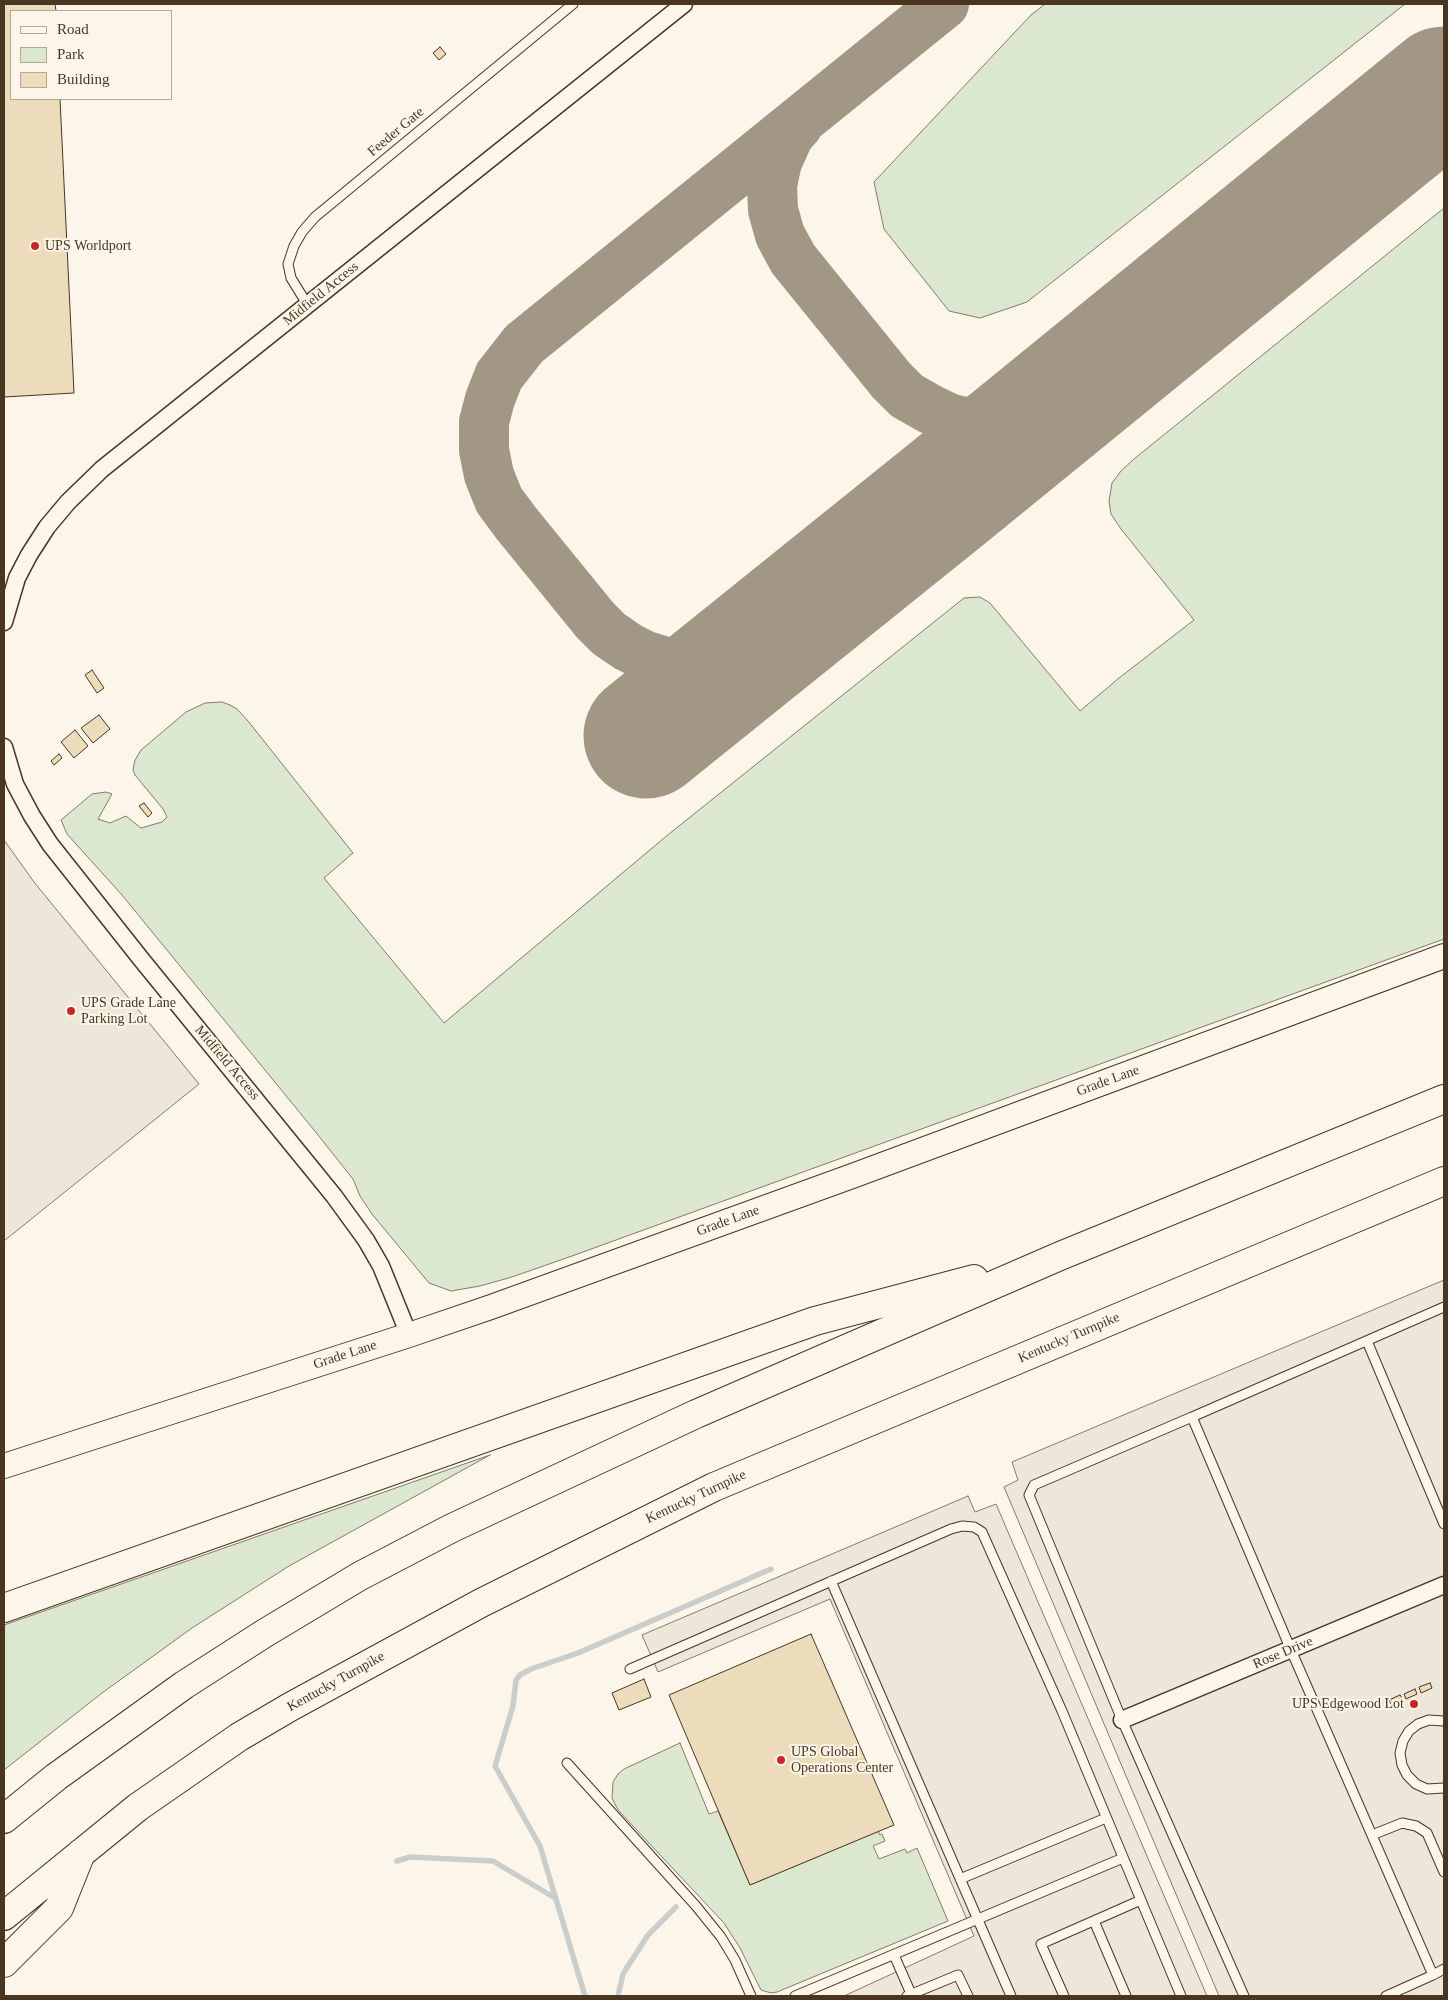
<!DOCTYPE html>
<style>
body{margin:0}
#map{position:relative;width:1448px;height:2000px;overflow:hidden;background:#fbf6e9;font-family:Georgia,serif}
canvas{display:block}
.frame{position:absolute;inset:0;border:5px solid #4a3520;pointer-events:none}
.legend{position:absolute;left:10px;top:10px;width:162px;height:90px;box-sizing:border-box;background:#fbf6e9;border:1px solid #b4a999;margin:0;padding:6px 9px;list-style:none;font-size:15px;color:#4a3520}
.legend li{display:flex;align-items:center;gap:10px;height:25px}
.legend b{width:25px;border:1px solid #b4a999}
</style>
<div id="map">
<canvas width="1448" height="2000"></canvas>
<div class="frame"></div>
<ul class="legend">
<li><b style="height:6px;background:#fbf6e9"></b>Road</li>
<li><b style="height:14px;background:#dce7d0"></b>Park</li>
<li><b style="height:14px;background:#ecdcbc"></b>Building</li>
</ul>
</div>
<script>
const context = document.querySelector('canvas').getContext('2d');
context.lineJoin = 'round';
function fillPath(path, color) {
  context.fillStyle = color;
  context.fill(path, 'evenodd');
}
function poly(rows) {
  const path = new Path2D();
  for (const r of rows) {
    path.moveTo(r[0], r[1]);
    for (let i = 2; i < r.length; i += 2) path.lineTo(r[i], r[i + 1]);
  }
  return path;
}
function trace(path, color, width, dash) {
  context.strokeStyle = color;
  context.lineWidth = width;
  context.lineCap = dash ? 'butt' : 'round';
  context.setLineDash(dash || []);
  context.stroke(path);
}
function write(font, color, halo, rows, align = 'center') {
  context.font = font + ' Georgia,serif';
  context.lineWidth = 4;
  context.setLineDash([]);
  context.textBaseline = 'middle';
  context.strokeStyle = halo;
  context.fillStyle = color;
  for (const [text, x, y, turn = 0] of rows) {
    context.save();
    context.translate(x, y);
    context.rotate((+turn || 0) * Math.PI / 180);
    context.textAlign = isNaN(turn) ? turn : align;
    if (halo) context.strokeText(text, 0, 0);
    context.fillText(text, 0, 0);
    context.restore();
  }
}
const green = poly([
 [1045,4,1405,4,1027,302,980,318,949,311,884,229,874,182,1031,15,1045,4],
 [1444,208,1444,939,572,1256,512,1277,480,1286,451,1291,429,1283,372,1214,360,1196,353,1179,314,1130,122,895,67,834,61,820,92,794,106,792,112,794,98,819,110,823,126,816,141,828,162,822,167,817,163,809,135,775,133,770,135,760,141,750,186,712,205,703,222,702,230,705,237,709,248,721,353,853,324,878,444,1023,664,838,964,598,980,597,990,603,1080,711,1119,678,1194,620,1121,529,1111,514,1109,501,1112,483,1121,471,1134,459,1444,208],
 [490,1455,289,1566,192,1628,102,1693,4,1770,4,1625,490,1455],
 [680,1743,709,1814,718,1811,750,1885,878,1831,880,1835,882,1834,885,1841,873,1846,879,1859,905,1849,907,1853,917,1848,948,1921,777,1992,771,1993,761,1990,740,1948,724,1923,618,1810,612,1798,613,1782,618,1774,624,1769,680,1743]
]);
const parking = poly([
 [4,840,34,882,199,1084,4,1241,4,840],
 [1444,1280,1444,1996,1219,1996,1004,1487,1018,1480,1012,1462,1444,1280],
 [968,1496,975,1512,996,1504,1207,1996,844,1996,974,1936,830,1599,658,1672,642,1635,968,1496]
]);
const stream = poly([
 [397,1861,410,1857,493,1861,555,1898],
 [585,1996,540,1846,495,1766,513,1706,516,1680,520,1675,531,1669,578,1653,771,1569],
 [618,1996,623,1974,628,1966,648,1935,676,1907]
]);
const taxiway = poly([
 [798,125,789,135,777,162,772,185,773,210,780,235,793,259,891,380,907,396,930,409,951,419,975,424,1006,422,1032,414,1072,392],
 [764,641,715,661,691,663,666,662,646,656,628,647,609,634,595,620,516,523,499,500,489,475,484,450,484,422,490,399,499,376,524,344,944,4]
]);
const runway = poly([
 [646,736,948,493,1444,89]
]);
const building = poly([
 [4,4,55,4,56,11,11,11,11,99,60,99,74,393,4,397,4,4],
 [440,47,446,54,439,60,433,53,440,47],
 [92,670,104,688,97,693,85,675,92,670],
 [99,715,110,729,93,743,81,728,99,715],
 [75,730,88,746,74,758,61,742,75,730],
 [59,754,62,758,54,765,51,761,59,754],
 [144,803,152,813,148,817,139,806,144,803],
 [811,1634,894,1825,750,1885,669,1695,811,1634],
 [644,1679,651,1697,619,1710,612,1693,644,1679],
 [1430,1683,1432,1688,1421,1693,1419,1687,1430,1683],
 [1415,1689,1417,1694,1406,1699,1404,1694,1415,1689],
 [1400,1695,1403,1700,1391,1705,1389,1700,1400,1695]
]);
const service = poly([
 [307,304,291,278,288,264,294,246,302,232,315,217,573,4],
 [1367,1341,1444,1524],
 [1192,1417,1444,1307],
 [831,1581,1011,1996],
 [630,1669,951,1529,962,1526,974,1527,982,1532,1062,1711,1181,1996],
 [1444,1721,1429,1720,1418,1724,1409,1731,1403,1741,1400,1753,1402,1765,1407,1775,1416,1784,1427,1789,1444,1788],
 [567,1763,696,1906,721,1937,735,1960,751,1996],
 [1372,1835,1402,1823,1416,1826,1427,1833,1444,1872],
 [960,1879,1106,1818],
 [1094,1921,1126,1996],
 [894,1955,912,1996],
 [1433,1975,1444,1969],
 [795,1996,1123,1858],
 [907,1996,958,1975,968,1996],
 [1064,1996,1041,1944,1141,1900],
 [1244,1996,1122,1720,1029,1495,1034,1485,1192,1417,1291,1650,1433,1975,1386,1996]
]);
const minor = poly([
 [4,622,17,578,29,555,47,527,68,502,102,469,684,4],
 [4,747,15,784,32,816,50,844,141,959,334,1196,366,1240,381,1266,409,1335],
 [1122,1720,1444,1585]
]);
const secondary = poly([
 [4,1466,409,1335,491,1307,855,1175,1444,956]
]);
const motorway = poly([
 [4,1608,815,1321,974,1279],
 [4,1819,56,1777,184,1685,265,1633,360,1576,452,1528,696,1414,1060,1256,1444,1099],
 [4,1916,138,1807,239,1737,290,1707,481,1603,714,1487,1444,1181],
 [4,1963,59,1908,81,1853]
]);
const markers = [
 [35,246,5,"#c62828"],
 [71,1011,5,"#c62828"],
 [1414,1704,5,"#c62828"],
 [781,1760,5,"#c62828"]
];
const streetNames = [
 ["Feeder Gate",396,132,-40],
 ["Midfield Access",321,294,-39],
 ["Midfield Access",227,1063,50],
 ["Grade Lane",1108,1081,-20],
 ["Grade Lane",728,1221,-20],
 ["Kentucky Turnpike",1069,1338,-23],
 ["Grade Lane",345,1355,-18],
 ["Kentucky Turnpike",696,1497,-25],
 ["Rose Drive",1283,1653,-23],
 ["Kentucky Turnpike",336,1682,-29]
];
const poiNames = [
 ["UPS Worldport",45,246],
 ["UPS Grade Lane",81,1003],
 ["Parking Lot",81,1019],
 ["UPS Edgewood Lot",1404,1704,"right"],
 ["UPS Global",791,1752],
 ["Operations Center",791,1768]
];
fillPath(green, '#dce7d0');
trace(green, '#887966', 1);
fillPath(parking, '#ede7d9');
trace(parking, '#887966', 1);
trace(stream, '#c9cecd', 5.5);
trace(taxiway, '#a29684', 50);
trace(runway, '#a29684', 125);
fillPath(building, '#ecdcbc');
trace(building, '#4a3520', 1);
trace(service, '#4a3520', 11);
trace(minor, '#4a3520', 19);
trace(secondary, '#4a3520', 26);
trace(motorway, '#4a3520', 30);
trace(service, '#fbf6e9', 9);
trace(minor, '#fbf6e9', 16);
trace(secondary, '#fbf6e9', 24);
trace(motorway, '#fbf6e9', 28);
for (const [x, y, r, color] of markers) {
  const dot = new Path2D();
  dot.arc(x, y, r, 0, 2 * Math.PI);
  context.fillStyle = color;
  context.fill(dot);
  trace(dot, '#fbf6e9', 2);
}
write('14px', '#4a3520', '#fbf6e9', streetNames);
write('14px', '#4a3520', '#fbf6e9', poiNames, 'left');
</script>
